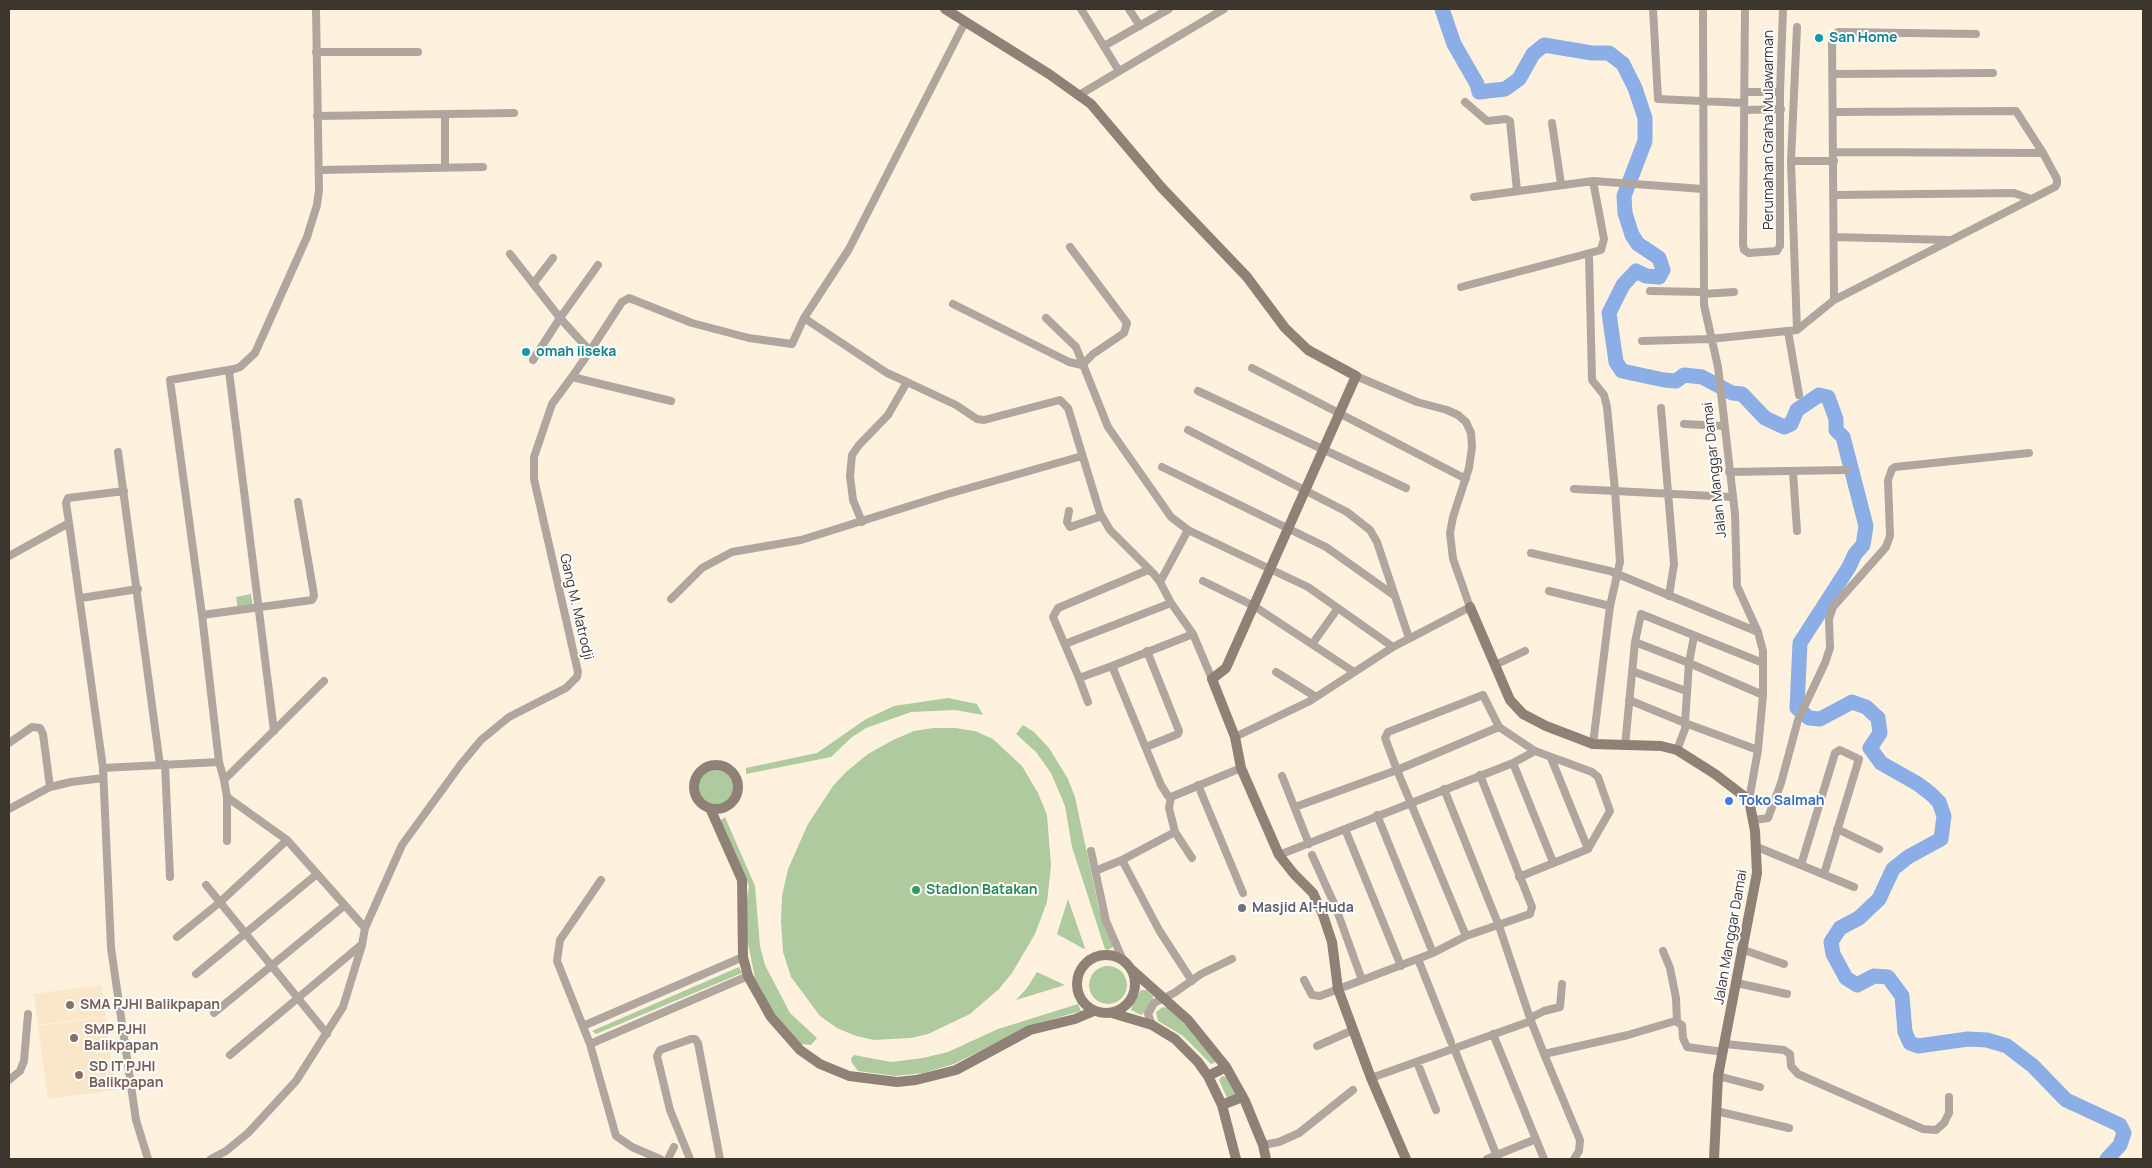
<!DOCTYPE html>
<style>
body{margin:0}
#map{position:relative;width:2152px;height:1168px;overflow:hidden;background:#fef2df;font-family:Manrope,sans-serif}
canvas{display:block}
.frame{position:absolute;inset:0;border:10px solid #3c362d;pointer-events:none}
</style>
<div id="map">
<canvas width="2152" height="1168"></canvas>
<div class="frame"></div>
</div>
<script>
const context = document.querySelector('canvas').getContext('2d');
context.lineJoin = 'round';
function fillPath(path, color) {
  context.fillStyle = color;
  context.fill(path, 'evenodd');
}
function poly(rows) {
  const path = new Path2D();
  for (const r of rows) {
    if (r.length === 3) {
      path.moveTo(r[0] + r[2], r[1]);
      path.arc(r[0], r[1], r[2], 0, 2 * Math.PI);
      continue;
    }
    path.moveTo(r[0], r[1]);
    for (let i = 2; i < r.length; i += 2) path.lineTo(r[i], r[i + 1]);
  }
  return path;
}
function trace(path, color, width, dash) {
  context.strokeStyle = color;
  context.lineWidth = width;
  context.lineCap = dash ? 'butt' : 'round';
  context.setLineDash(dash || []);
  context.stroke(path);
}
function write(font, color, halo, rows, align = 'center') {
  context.font = font + ' Manrope,sans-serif';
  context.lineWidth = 4;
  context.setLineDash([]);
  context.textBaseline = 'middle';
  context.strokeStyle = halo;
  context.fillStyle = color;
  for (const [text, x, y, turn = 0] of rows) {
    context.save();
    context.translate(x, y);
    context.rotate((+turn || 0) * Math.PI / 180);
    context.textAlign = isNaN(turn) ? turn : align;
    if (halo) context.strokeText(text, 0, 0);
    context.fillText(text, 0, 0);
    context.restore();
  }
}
const built = poly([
 [101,985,106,1016,38,1025,34,994],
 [106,1017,110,1051,57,1058,110,1052,116,1090,48,1099,38,1026]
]);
const green = poly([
 [251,594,253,607,238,610,236,597],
 [948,698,977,704,983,715,955,710,911,712,866,728,852,737,831,757,746,774,746,768,817,753,866,719,894,706],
 [1023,725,1034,732,1049,748,1068,779,1075,797,1099,909,1114,946,1108,950,1105,949,1072,847,1065,806,1051,773,1036,752,1016,734],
 [933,728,955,728,975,731,993,739,1022,766,1038,793,1047,815,1051,866,1047,902,1035,934,1012,973,999,989,970,1014,928,1034,911,1038,874,1040,856,1036,837,1028,820,1016,791,977,783,952,781,921,782,896,788,869,808,824,833,786,846,772,868,754,893,740,914,731],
 [716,787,19],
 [725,817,755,886,760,946,765,965,790,1013,817,1038,811,1045,801,1044,792,1036,775,1014,755,978,747,938,746,907,749,886,720,821],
 [1068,899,1085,948,1084,949,1057,934],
 [1108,985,19],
 [739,967,742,973,596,1034,592,1031],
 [1037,972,1065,985,1016,1000,1027,988],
 [1141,990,1147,990,1153,996,1153,1001,1146,1012,1141,1015,1131,1010,1132,1006],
 [1078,1004,1081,1011,1032,1025,954,1064,923,1073,895,1076,858,1071,852,1063,851,1058,854,1055,891,1062,923,1058,948,1052,998,1029],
 [1163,1007,1168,1008,1189,1028,1216,1062,1211,1064,1183,1036,1158,1021,1156,1012],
 [1222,1076,1229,1078,1238,1095,1227,1098,1219,1080]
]);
const river = poly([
 [1442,9,1454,44,1477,84,1479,92,1505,89,1519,79,1533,54,1544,45,1592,53,1609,53,1623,64,1635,88,1645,118,1645,141,1624,196,1625,213,1632,235,1638,244,1659,258,1663,270,1659,277,1646,276,1636,271,1623,285,1609,313,1616,362,1622,371,1664,380,1676,381,1684,375,1702,377,1732,393,1742,394,1765,418,1784,427,1791,424,1797,410,1819,395,1828,397,1836,419,1836,430,1843,437,1866,526,1863,545,1855,554,1849,567,1800,643,1797,708,1809,718,1820,719,1852,702,1866,707,1878,718,1880,733,1870,748,1881,763,1918,784,1931,794,1939,802,1944,816,1941,839,1908,857,1893,869,1879,899,1859,918,1840,928,1831,942,1833,954,1846,978,1857,985,1874,976,1888,977,1902,996,1905,1032,1910,1043,1918,1046,1968,1039,1987,1040,2007,1046,2033,1066,2066,1100,2120,1125,2124,1133,2120,1145,2107,1159]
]);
const street = poly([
 [1081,9,1119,71],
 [1129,9,1140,26],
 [1653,9,1658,99,1744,103],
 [1703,9,1704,305,1718,367,1735,514,1737,586,1758,632,1763,651,1763,695,1758,750,1749,800],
 [1745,9,1743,244,1744,250,1749,253,1777,251,1780,246,1780,92,1783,9],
 [1104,46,1169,9],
 [316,52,418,52],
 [1834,74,1993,73],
 [1745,92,1780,92],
 [1079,95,1224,9],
 [1465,102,1487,121,1506,119,1510,121,1517,191],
 [1745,110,1781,109],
 [317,116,514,113],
 [1552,123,1561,184],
 [1834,152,2043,153],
 [1791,161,1834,161],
 [445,167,445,114],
 [319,170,483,167],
 [1834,195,2014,193,2031,199],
 [1474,197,1593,181,1703,189],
 [1834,237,1949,240],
 [1070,247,1127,323,1124,333,1093,354,1082,365],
 [510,254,560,318,590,351,572,377],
 [1589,255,1592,380,1604,395,1607,407,1615,491,1732,497],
 [533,284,553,258],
 [1461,287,1601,250,1604,239,1593,181],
 [1650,291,1703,292],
 [1703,294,1734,292],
 [1834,300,1832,36,1838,32,1976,34],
 [953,304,1069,362,1082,365],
 [804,318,849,249,965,22],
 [1046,318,1076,347,1108,427,1171,517,1188,530,1308,587,1393,647],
 [1797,330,1791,161,1797,27],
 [1788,331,1799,395],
 [1642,341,1710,339,1797,330,1834,300,2055,187,2057,184,2057,179,2043,153,2016,111,1834,112],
 [590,351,622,302,629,298,692,323,749,338,792,344,804,318,887,373,907,382],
 [533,360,560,318,598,265],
 [1252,368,1466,479],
 [229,371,274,731],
 [1198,391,1406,488],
 [1661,408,1674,564,1669,596],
 [1684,424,1724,426],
 [1188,430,1347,512,1370,530,1377,542,1409,638],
 [118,452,160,765],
 [1162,467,1326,547,1395,596],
 [1729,472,1846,470],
 [1793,472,1797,531],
 [1574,489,1615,491,1620,562,1610,606,1593,744],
 [1069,511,1067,522,1070,527,1102,516],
 [862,522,853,500,850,476,852,455,859,445,888,415,907,382,956,405,977,419,984,420,1060,400,1068,408,1100,513,1110,530,1151,571],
 [69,523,66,503,68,498,124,491],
 [1531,553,1610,571,1758,632],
 [9,556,69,523,103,768,111,948,136,1120,148,1159],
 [1203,581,1254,606,1354,672],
 [1160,582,1188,530],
 [1549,591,1610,606],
 [81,598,138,589],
 [671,599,702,568,732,552,801,540,948,494,1082,456],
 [1171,603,1160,582,1153,573,1148,570,1058,608,1053,617,1079,678,1112,666,1161,785,1168,796,1171,797,1241,768],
 [202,615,312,600,314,596,313,589,298,502],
 [1635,642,1689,663,1694,636],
 [1313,643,1338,608],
 [1065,644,1171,603,1193,634,1212,679],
 [1495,665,1525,651],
 [1112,666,1193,634],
 [1632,671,1686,691],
 [1276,672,1316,697],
 [1079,678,1088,702],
 [1629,700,1685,723,1689,663,1763,695],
 [1235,737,1310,701,1393,647,1470,607,1453,559,1450,533,1453,517,1469,468,1472,447,1471,433,1466,422,1458,415,1447,410,1417,402,1356,376],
 [9,743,32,727,40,728,43,734,50,787],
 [1625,746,1635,642,1641,614,1763,663],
 [1146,747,1178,734,1179,731,1147,651],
 [1677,750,1685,729,1685,723,1758,750],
 [1551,758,1588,849],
 [1513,763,1553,862],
 [165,764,170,877],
 [103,768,219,762],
 [1282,776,1309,844],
 [224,780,219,762,202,615,170,380,234,369,240,367,255,353,307,237,317,205,319,190,316,9],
 [1198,785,1243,893],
 [1444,789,1499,926,1531,1021],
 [1171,797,1169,808,1175,832,1192,858],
 [1295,807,1397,770,1499,727],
 [9,809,50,787,71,782,103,778],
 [1377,815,1433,953],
 [1754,820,1768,818,1781,783,1798,720,1825,663,1830,648,1829,619,1833,607,1886,547,1890,536,1888,480,1892,469,1895,467,2029,453],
 [1345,829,1401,966],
 [1837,829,1879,849],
 [227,841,227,797],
 [1757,847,1854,887],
 [1091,851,1106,921,1123,960],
 [1279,855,1513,763,1535,751],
 [1312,855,1336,908,1362,980],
 [1122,860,1159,930,1192,981],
 [1801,865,1835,753,1840,750,1859,759,1824,874],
 [1095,871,1122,860,1175,832],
 [601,880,560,940,557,961,590,1044,616,1136,632,1147,660,1159],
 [206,885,327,1034],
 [365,928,402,845,461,764,481,740,509,717,566,688,577,677,578,672,534,479,534,457,552,404,572,377,671,401],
 [1466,936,1397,770,1385,738,1388,732,1483,695,1499,727,1535,751,1592,772,1598,777,1610,811,1588,849,1519,877],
 [177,937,219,903,287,840],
 [1741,949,1784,964],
 [1663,951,1670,968,1676,998,1677,1022],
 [1418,959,1451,1042],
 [196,974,317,874],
 [1304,980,1312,995,1320,996,1433,953,1466,936,1530,914,1532,907,1480,775],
 [1737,983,1787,994],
 [214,1013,344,906],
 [1530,1018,1544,1011,1560,1007,1562,984],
 [1152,1025,1148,1014,1154,1003,1174,993,1201,974,1232,959],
 [583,1026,743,957],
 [1493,1034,1544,1159],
 [590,1044,748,976],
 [1725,1044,1784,1050,1790,1054,1791,1066,1798,1074,1923,1129,1936,1130,1944,1123,1949,1113,1949,1097],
 [1317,1046,1353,1030],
 [1454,1048,1498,1159],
 [1544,1054,1580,1140,1579,1151,1574,1159],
 [230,1055,361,945],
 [1417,1062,1436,1110],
 [1718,1076,1760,1087],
 [1371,1078,1531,1021,1544,1054,1628,1035,1675,1021,1682,1025,1683,1038,1687,1047,1723,1052],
 [9,1080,20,1071,24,1061,28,1014],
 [1716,1111,1789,1128],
 [1263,1145,1279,1142,1299,1133,1353,1090],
 [211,1159,226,1151,248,1133,296,1081,343,1007,362,945,365,928,287,840,227,797,224,780,324,681],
 [668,1159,674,1147],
 [690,1159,670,1110,657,1056,660,1050,691,1039,695,1039,698,1043,720,1159],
 [1487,1159,1536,1139]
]);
const secondary = poly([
 [945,9,1049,74,1091,104,1162,188,1247,277,1285,328,1308,350,1356,376,1226,668,1212,679,1235,737,1241,768,1279,855,1294,874,1313,893,1323,915,1332,942,1338,989,1371,1078,1406,1159],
 [1470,607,1510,700,1523,714,1546,726,1593,744,1661,746,1677,750,1715,774,1749,800,1755,831,1757,873,1718,1076,1714,1159],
 [716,787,22],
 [710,808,742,880,743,957,748,976,771,1017,800,1050,820,1064,849,1076,897,1082,916,1080,956,1070,1030,1030,1075,1019,1094,1011],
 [1106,984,29],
 [1132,970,1188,1020,1226,1067,1245,1101,1263,1145,1266,1159],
 [1112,1013,1152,1025,1175,1039,1198,1062,1208,1076,1222,1105,1236,1159],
 [1208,1076,1226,1067],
 [1222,1105,1242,1097]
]);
const markers = [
 [1819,38,5,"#0f9aa8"],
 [526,352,5,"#0f9aa8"],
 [1729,801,5,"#3f7fe0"],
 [916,890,5,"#2e9e5b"],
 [1242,908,5,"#6b7280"],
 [70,1005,5,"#8d6e63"],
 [74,1038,5,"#8d6e63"],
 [79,1075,5,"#8d6e63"]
];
const cultureNames = [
 ["San Home",1829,38],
 ["omah iiseka",536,352]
];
const streetNames = [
 ["Perumahan Graha Mulawarman",1769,130,-90],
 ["Jalan Manggar Damai",1715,470,-96],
 ["Gang M. Matrodji",576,607,77],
 ["Jalan Manggar Damai",1731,937,-80]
];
const shopNames = [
 ["Toko Salmah",1739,801]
];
const leisureNames = [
 ["Stadion Batakan",926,890]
];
const worshipNames = [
 ["Masjid Al-Huda",1252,908]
];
const educationNames = [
 ["SMA PJHI Balikpapan",80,1005],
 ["SMP PJHI",84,1030],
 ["Balikpapan",84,1046],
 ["SD IT PJHI",89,1067],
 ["Balikpapan",89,1083]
];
fillPath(built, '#fae6c8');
fillPath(green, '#afca9e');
trace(river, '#8aaee5', 15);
trace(street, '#b0a69e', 8);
trace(secondary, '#8f8176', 10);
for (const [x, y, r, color] of markers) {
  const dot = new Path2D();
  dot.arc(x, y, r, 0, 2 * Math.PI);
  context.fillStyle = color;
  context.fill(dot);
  trace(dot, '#fff', 2);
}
write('bold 14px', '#0d838f', '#fff', cultureNames, 'left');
write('14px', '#3c362d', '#fff', streetNames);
write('bold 14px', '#366cbe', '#fff', shopNames, 'left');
write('bold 14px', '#27864d', '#fff', leisureNames, 'left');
write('bold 14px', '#5b616d', '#fff', worshipNames, 'left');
write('bold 14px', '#785e54', '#fff', educationNames, 'left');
</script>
